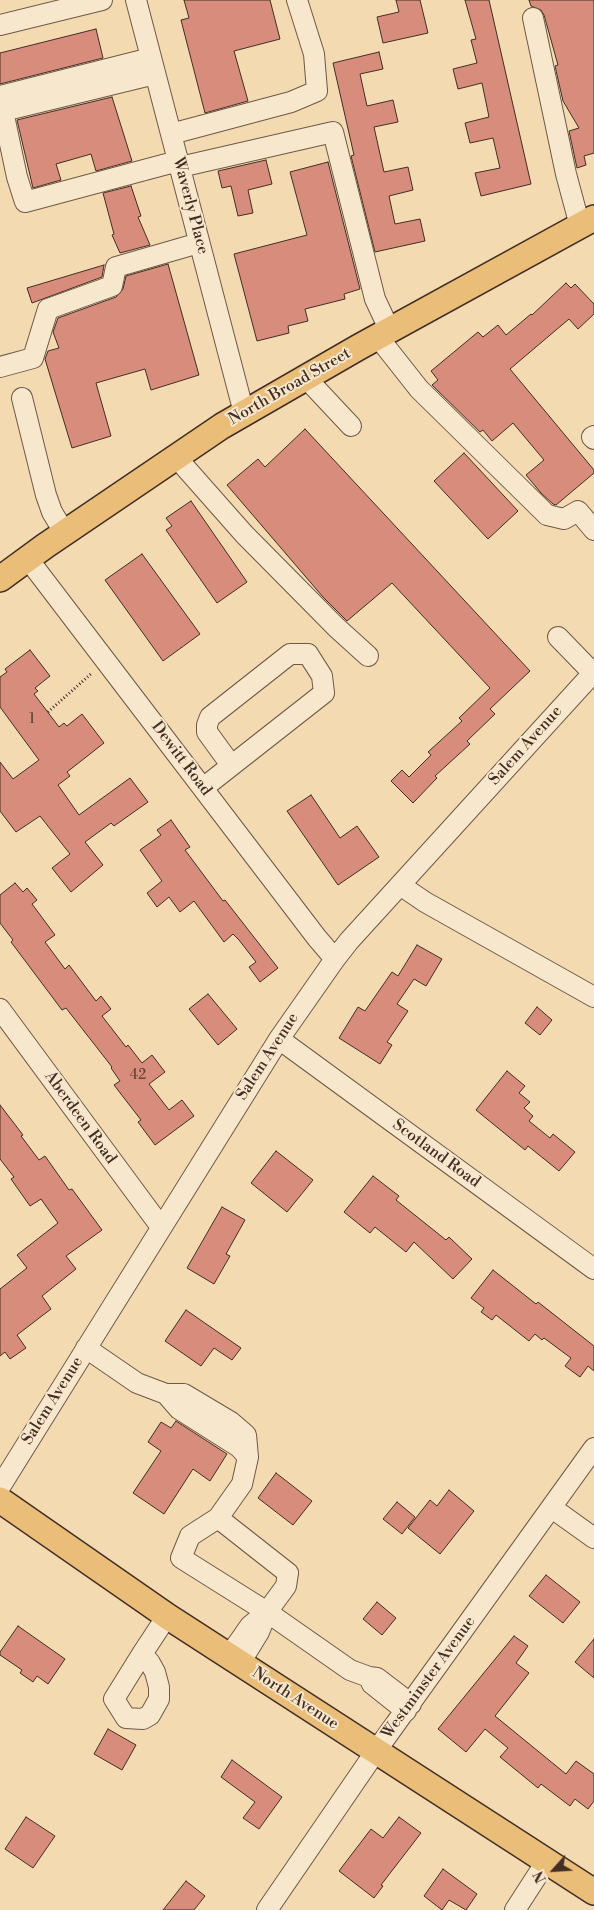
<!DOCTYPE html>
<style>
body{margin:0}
#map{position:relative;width:594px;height:1910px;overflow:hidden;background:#f3dab1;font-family:"Libre Bodoni",serif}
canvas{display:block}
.north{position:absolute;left:529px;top:1845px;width:50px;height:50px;-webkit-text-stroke:4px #f7e7cc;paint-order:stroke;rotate:244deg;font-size:14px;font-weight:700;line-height:20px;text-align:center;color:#412e25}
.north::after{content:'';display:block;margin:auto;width:18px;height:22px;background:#412e25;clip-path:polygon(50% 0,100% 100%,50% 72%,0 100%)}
</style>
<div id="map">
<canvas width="594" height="1910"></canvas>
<div class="north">N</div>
</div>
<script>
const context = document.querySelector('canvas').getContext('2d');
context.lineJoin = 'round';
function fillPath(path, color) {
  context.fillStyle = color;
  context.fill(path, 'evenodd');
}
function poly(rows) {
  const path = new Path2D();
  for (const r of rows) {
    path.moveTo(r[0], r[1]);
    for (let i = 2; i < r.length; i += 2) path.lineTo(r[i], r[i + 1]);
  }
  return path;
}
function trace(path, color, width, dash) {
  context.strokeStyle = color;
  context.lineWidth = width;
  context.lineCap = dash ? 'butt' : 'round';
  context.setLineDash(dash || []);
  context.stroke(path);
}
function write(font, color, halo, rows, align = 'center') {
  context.font = font + ' "Libre Bodoni",serif';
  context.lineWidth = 4;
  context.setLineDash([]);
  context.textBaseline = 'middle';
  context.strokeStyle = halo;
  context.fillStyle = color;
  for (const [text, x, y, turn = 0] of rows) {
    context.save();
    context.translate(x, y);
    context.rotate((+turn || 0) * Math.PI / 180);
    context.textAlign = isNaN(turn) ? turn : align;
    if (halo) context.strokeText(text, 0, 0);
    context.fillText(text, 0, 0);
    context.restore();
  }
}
const building = poly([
 [184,0,270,0,280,39,234,51,248,101,205,113,181,20,189,18,184,0],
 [396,0,420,0,428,33,383,43,377,17,399,12,396,0],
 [465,0,489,0,531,184,481,196,475,173,500,168,493,138,470,143,465,123,489,117,482,83,458,89,453,69,477,63,471,40,476,39,465,0],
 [529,0,594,0,594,153,584,156,586,165,577,168,569,131,579,128,563,101,555,66,558,65,544,15,541,10,531,6,529,0],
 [96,29,103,58,0,84,0,53,96,29],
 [379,52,383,69,360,74,367,106,393,100,398,122,374,127,384,172,408,167,413,190,389,196,395,224,420,219,425,241,375,252,351,156,354,155,333,63,379,52],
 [112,97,132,161,96,171,91,154,56,164,61,180,33,188,17,120,112,97],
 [266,160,272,184,248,190,253,213,238,216,231,186,222,188,218,171,266,160],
 [328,162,360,289,344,294,345,299,305,309,308,321,288,326,289,333,257,341,234,254,307,235,290,172,328,162],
 [131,186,141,216,138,217,150,245,120,253,112,235,114,234,103,193,131,186],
 [168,264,199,375,151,390,145,369,96,383,111,436,72,448,45,359,48,351,59,348,53,332,58,318,116,297,123,289,126,276,168,264],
 [104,265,102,277,32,303,27,288,104,265],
 [566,283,571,288,575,284,594,304,594,314,578,329,569,319,510,369,594,470,594,473,556,505,553,504,541,493,526,475,544,460,513,423,492,441,483,430,480,432,432,385,438,380,431,371,478,332,483,337,498,325,506,335,531,314,532,315,566,283],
 [305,429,530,671,490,709,495,714,467,741,470,744,435,776,437,778,413,803,391,781,402,770,409,777,431,755,428,752,462,721,459,718,490,688,392,583,347,621,323,597,227,485,258,459,265,467,305,429],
 [464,453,518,511,488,539,434,481,464,453],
 [191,501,247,582,217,603,166,530,172,526,166,518,191,501],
 [142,554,200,634,163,661,105,580,142,554],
 [30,650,50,676,35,688,38,691,34,694,59,727,64,723,67,726,82,714,104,743,67,772,70,776,58,785,79,815,130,778,148,802,114,826,111,823,85,842,103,865,71,892,52,868,70,854,40,816,16,832,0,811,0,762,13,779,39,760,0,707,0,677,7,672,5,669,30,650],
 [311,795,340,838,357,826,379,857,338,885,287,811,311,795],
 [171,820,190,847,185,850,223,901,225,900,278,968,260,982,249,967,256,962,239,940,233,934,224,942,194,901,180,912,169,897,157,907,147,893,162,881,140,850,161,835,157,830,171,820],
 [15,883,23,892,27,888,37,900,32,904,55,935,45,942,65,969,69,965,96,1001,101,996,111,1009,102,1016,126,1047,128,1045,142,1063,152,1055,165,1072,149,1084,169,1110,182,1100,194,1116,155,1145,138,1122,141,1120,114,1085,120,1081,111,1068,112,1067,66,1008,62,1010,11,942,13,940,0,923,0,895,15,883],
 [417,945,442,959,426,986,414,979,397,1004,408,1011,387,1042,392,1045,380,1064,339,1038,358,1007,365,1011,392,972,398,976,417,945],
 [208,994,237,1029,218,1045,189,1009,208,994],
 [537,1007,552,1020,540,1035,525,1023,537,1007],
 [507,1071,525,1086,519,1093,530,1102,524,1108,533,1116,529,1121,550,1138,553,1134,575,1152,559,1171,528,1146,525,1150,476,1110,507,1071],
 [0,1105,23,1135,21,1136,39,1160,45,1156,69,1190,72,1189,102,1230,66,1256,76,1269,42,1296,51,1309,17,1335,26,1348,10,1359,5,1352,0,1356,0,1289,27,1268,17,1255,58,1223,41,1199,30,1206,11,1179,14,1177,0,1159,0,1105],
 [276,1151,313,1180,287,1212,251,1183,276,1151],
 [373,1176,399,1196,396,1200,446,1240,449,1237,472,1259,453,1279,414,1242,406,1252,375,1227,370,1233,344,1212,373,1176],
 [222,1207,245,1220,226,1254,230,1256,214,1284,187,1268,222,1207],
 [493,1270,536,1304,538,1302,594,1346,594,1371,588,1366,580,1377,565,1366,571,1358,544,1338,542,1340,535,1334,529,1341,496,1315,492,1320,481,1312,484,1308,471,1298,493,1270],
 [186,1310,241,1348,232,1360,214,1348,201,1366,165,1341,186,1310],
 [176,1421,227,1454,210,1481,193,1469,164,1514,133,1493,161,1451,148,1442,161,1422,171,1428,176,1421],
 [276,1473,312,1501,293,1525,258,1498,276,1473],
 [449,1490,474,1511,440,1554,408,1528,430,1500,437,1506,449,1490],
 [397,1502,415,1517,402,1534,383,1519,397,1502],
 [546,1575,580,1602,563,1623,529,1596,546,1575],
 [377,1602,396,1618,382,1635,363,1619,377,1602],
 [18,1626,65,1659,48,1684,37,1676,33,1682,20,1673,22,1670,0,1655,0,1652,18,1626],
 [514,1636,528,1646,516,1663,529,1673,495,1716,566,1774,576,1761,594,1774,594,1801,588,1809,575,1799,570,1806,541,1784,538,1788,500,1757,508,1748,485,1729,466,1752,438,1729,514,1636],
 [594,1639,594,1678,575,1662,594,1639],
 [108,1729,136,1745,122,1770,94,1754,108,1729],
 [232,1760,282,1797,259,1829,243,1818,255,1802,221,1777,232,1760],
 [26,1817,55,1836,33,1868,5,1849,26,1817],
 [399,1817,421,1833,381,1885,383,1886,374,1898,339,1871,371,1829,383,1838,399,1817],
 [443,1869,477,1894,466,1910,449,1900,442,1910,424,1896,443,1869],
 [186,1881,205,1896,194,1910,163,1910,186,1881]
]);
const path = poly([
 [48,712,92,673]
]);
const minor = poly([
 [136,0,244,413],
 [533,18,566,174,580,226],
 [0,25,102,0],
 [0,96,151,58],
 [0,109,3,111,155,74],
 [3,111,17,177,25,202,178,161],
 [171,134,291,102,317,91,314,54,297,0],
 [180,167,333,132,375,299,390,331],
 [378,337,419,389,547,515,564,519,578,511,594,530],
 [0,367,33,358,48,309,112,286,116,267,199,243],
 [306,378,351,426],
 [22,398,46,495,52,512,64,532],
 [594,436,592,437,594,439],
 [176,457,244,534,336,627,368,656],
 [28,559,317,938,335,959],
 [558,637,593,673],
 [203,788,324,693,322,676,308,654,290,654,210,717,207,725,207,732,231,765],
 [400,885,425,902,594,997],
 [0,1009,161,1227],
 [279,1039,594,1269],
 [86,1348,137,1383,166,1394,184,1394,231,1422,246,1435,248,1457,239,1447,179,1409,166,1394],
 [248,1457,242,1484,218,1518,288,1573,286,1586,267,1612],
 [0,1487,279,1039,335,959,349,941,594,672],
 [552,1508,594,1538],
 [218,1518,190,1536,181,1558,267,1612,350,1670,369,1677],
 [142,1654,150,1663,155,1672,159,1687,159,1699,150,1715,143,1719,126,1718,114,1699,142,1654,167,1616],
 [229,1656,250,1626,267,1612,259,1632,240,1663],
 [406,1711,372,1684,369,1677,377,1678,411,1704],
 [267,1910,376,1751,594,1448],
 [515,1910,546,1862]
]);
const major = poly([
 [0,579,45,546,222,426,359,347,594,218],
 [0,1500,167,1616,594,1892]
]);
const numberNames = [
 ["1",32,720],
 ["42",138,1076]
];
const streetNames = [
 ["Waverly Place",190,206,75],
 ["North Broad Street",290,387,-30],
 ["Salem Avenue",526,746,-48],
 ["Dewitt Road",181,759,53],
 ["Salem Avenue",268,1057,-57],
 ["Aberdeen Road",80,1118,54],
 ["Scotland Road",436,1154,36],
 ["Salem Avenue",53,1401,-58],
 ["Westminster Avenue",429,1678,-54],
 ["North Avenue",295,1699,33]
];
fillPath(building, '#d78c7c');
trace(building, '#412e25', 1);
trace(minor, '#6e5948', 22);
trace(major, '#412e25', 28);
trace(path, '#412e25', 3, [1, 2.5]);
trace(minor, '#f7e7cc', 20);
trace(major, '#eabd78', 25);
write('14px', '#66463b', null, numberNames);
write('16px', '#412e25', '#f7e7cc', streetNames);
</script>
